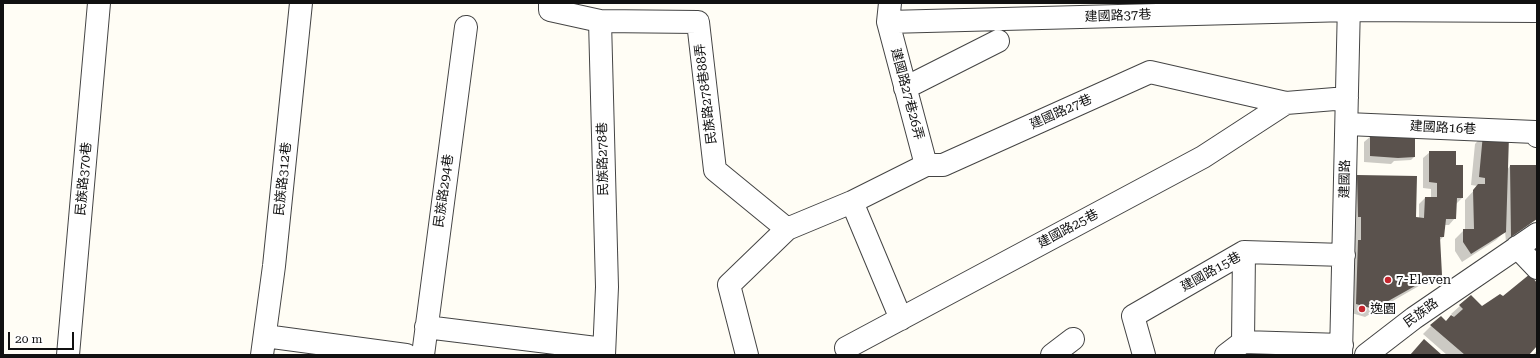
<!DOCTYPE html>
<meta charset="utf-8">
<style>
body{margin:0}
#map{position:relative;width:1540px;height:358px;overflow:hidden;background:#fffdf5;font-family:"Roboto Serif",serif}
canvas{display:block}
.frame{position:absolute;inset:0;border:4px solid #111;pointer-events:none}
.scale{position:absolute;left:8px;top:332px;width:66px;height:18px;box-sizing:border-box;border:2px solid #111;border-top:0;padding-left:5px;font-size:12px;line-height:14px;white-space:nowrap;color:#111;-webkit-text-stroke:3px #fff;paint-order:stroke}
</style>
<div id="map">
<canvas width="1540" height="358"></canvas>
<div class="frame"></div>
<div class="scale">20 m</div>
</div>
<script>
const context = document.querySelector('canvas').getContext('2d');
context.lineJoin = 'round';
function fillPath(path, color) {
  context.fillStyle = color;
  context.fill(path, 'evenodd');
}
function poly(rows) {
  const path = new Path2D();
  for (const r of rows) {
    path.moveTo(r[0], r[1]);
    for (let i = 2; i < r.length; i += 2) path.lineTo(r[i], r[i + 1]);
  }
  return path;
}
function trace(path, color, width, dash) {
  context.strokeStyle = color;
  context.lineWidth = width;
  context.lineCap = dash ? 'butt' : 'round';
  context.setLineDash(dash || []);
  context.stroke(path);
}
function write(font, color, halo, rows, align = 'center') {
  context.font = font + ' "Roboto Serif","Noto Sans TC",serif';
  context.lineWidth = 4;
  context.setLineDash([]);
  context.textBaseline = 'middle';
  context.strokeStyle = halo;
  context.fillStyle = color;
  for (const [text, x, y, turn = 0] of rows) {
    context.save();
    context.translate(x, y);
    context.rotate((+turn || 0) * Math.PI / 180);
    context.textAlign = isNaN(turn) ? turn : align;
    if (halo) context.strokeText(text, 0, 0);
    context.fillText(text, 0, 0);
    context.restore();
  }
}
const shadow = poly([
 [1483,135,1507,170,1510,166,1537,166,1537,218,1506,242,1505,231,1496,240,1462,262,1455,251,1455,239,1464,230,1465,230,1465,200,1478,186,1471,185,1475,144],
 [1371,136,1414,157,1411,160,1394,161,1391,164,1364,162,1364,142],
 [1430,152,1455,166,1462,198,1456,204,1455,218,1449,225,1444,225,1443,237,1439,241,1441,275,1429,285,1424,283,1365,317,1348,312,1350,249,1355,244,1355,225,1350,225,1349,185,1357,176,1413,219,1419,219,1419,204,1425,198,1431,198,1431,189,1423,188,1423,158],
 [1537,284,1537,345,1528,355,1447,355,1423,334,1431,326,1446,322,1453,316,1451,314,1471,296,1482,308],
 [1255,351,1314,355,1250,355],
 [1537,351,1537,355,1532,355]
]);
const building = poly([
 [1483,134,1509,136,1506,232,1471,254,1463,242,1463,229,1474,229,1473,190,1478,184,1485,184,1485,178,1479,177],
 [1370,135,1415,137,1415,157,1398,158,1370,156],
 [1429,151,1456,151,1456,165,1463,165,1463,198,1457,198,1456,219,1446,219,1444,237,1440,237,1442,275,1436,279,1431,277,1374,309,1356,304,1358,240,1361,240,1361,217,1358,217,1357,175,1417,176,1416,217,1424,218,1425,197,1437,197,1437,183,1429,182],
 [1510,165,1537,165,1537,219,1511,237],
 [1530,274,1537,283,1537,346,1529,355,1465,355,1430,325,1441,316,1446,321,1451,315,1454,317,1463,309,1459,305,1471,295,1482,306,1500,294,1503,296],
 [1424,339,1442,355,1410,355],
 [1254,350,1316,355,1258,355]
]);
const minor = poly([
 [550,3,550,10,600,21,698,22,715,170,787,229],
 [890,3,888,22,926,165],
 [600,21,607,287,604,355],
 [888,22,1349,10,1537,11],
 [905,88,998,41],
 [1347,124,1535,132,1537,136],
 [852,202,901,319],
 [1517,247,1537,268],
 [426,327,604,349],
 [265,336,406,355],
 [1243,342,1342,345],
 [846,348,1203,157,1286,103],
 [68,355,99,3],
 [262,355,274,266,301,3],
 [423,355,466,27],
 [747,355,729,285,787,229,852,202,926,165,943,165,1150,72,1286,103,1347,98],
 [1052,355,1073,339],
 [1144,355,1133,316,1244,252,1344,255],
 [1226,355,1243,342,1244,252],
 [1341,355,1349,3],
 [1366,355,1414,318,1537,234]
]);
const markers = [
 [1388,280,4,"#c4262e"],
 [1362,309,4,"#c4262e"]
];
const streetNames = [
 ["建國路37巷",1118,16,-2],
 ["民族路278巷88弄",706,94,-97],
 ["建國路27巷26弄",907,94,75],
 ["建國路27巷",1061,112,-24],
 ["建國路16巷",1443,128,3],
 ["民族路278巷",603,159,-91],
 ["民族路370巷",84,179,-85],
 ["民族路312巷",283,179,-84],
 ["建國路",1345,179,-89],
 ["民族路294巷",444,191,-82],
 ["建國路25巷",1068,229,-28],
 ["建國路15巷",1211,272,-29],
 ["民族路",1421,313,-36]
];
const poiNames = [
 ["7-Eleven",1396,280],
 ["逸園",1370,309]
];
fillPath(shadow, '#0003');
fillPath(building, '#5a524d');
trace(minor, '#444', 24);
trace(minor, '#fff', 22);
for (const [x, y, r, color] of markers) {
  const dot = new Path2D();
  dot.arc(x, y, r, 0, 2 * Math.PI);
  context.fillStyle = color;
  context.fill(dot);
  trace(dot, '#fff', 1.5);
}
write('13px', '#111', '#fff', streetNames);
write('13px', '#111', '#fff', poiNames, 'left');
</script>
